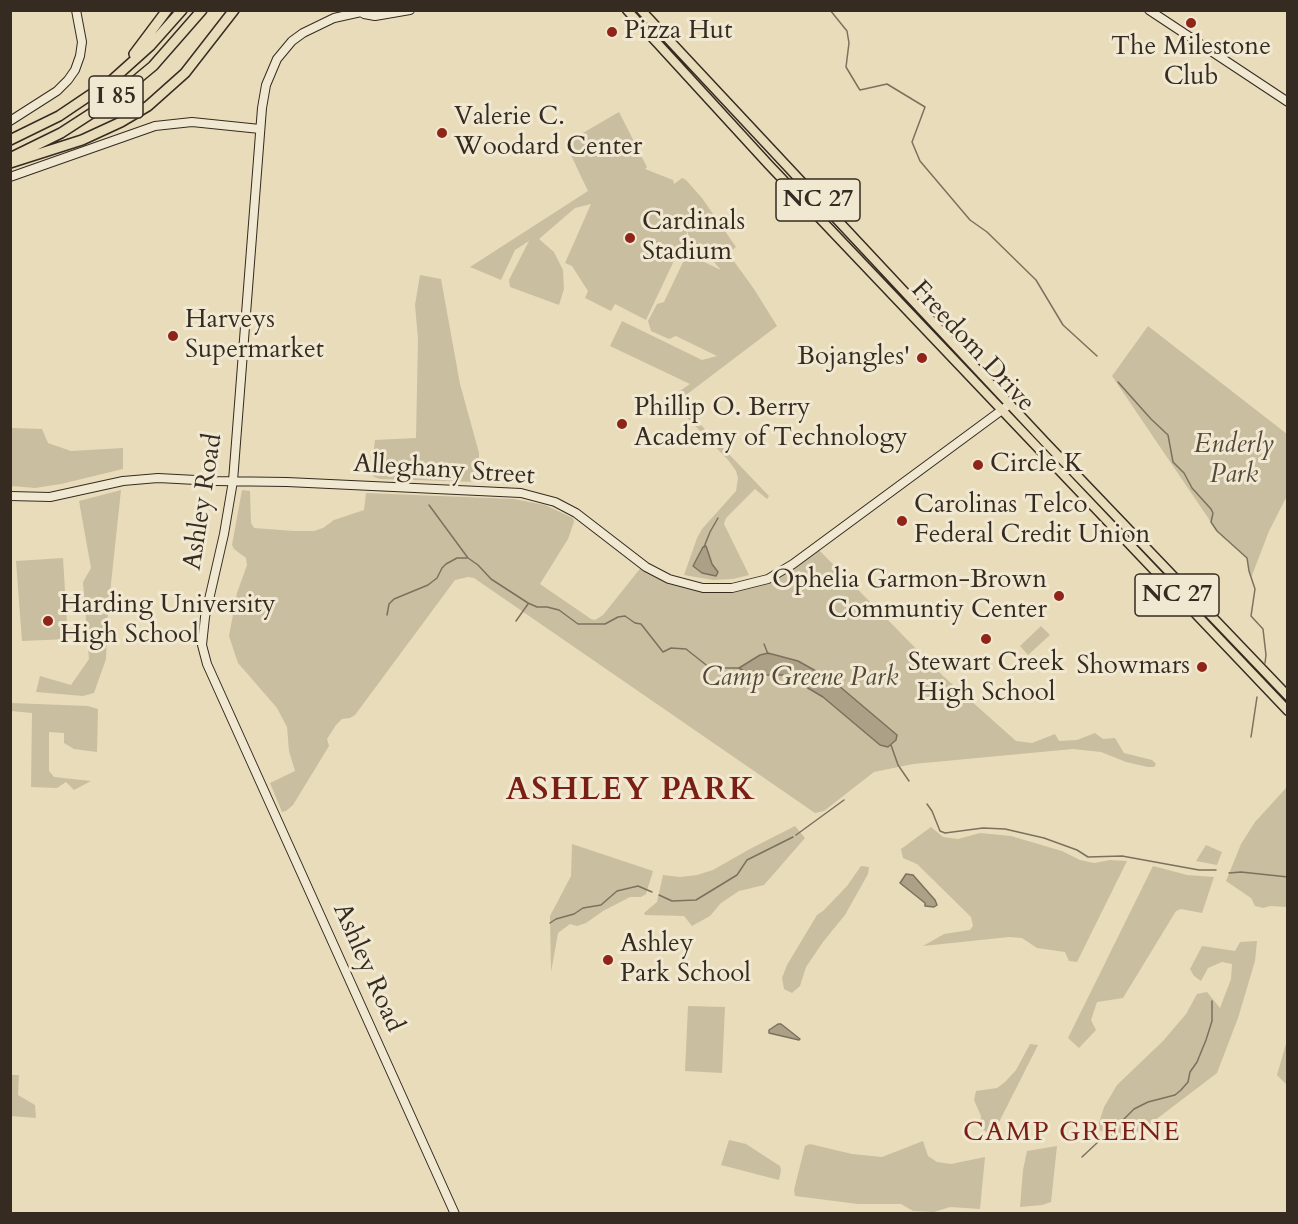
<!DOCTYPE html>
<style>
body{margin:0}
#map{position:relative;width:1298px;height:1224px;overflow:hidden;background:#e9dcba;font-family:Cardo,serif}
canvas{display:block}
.frame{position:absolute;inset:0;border:12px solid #352b21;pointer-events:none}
</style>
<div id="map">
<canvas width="1298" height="1224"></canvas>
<div class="frame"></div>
</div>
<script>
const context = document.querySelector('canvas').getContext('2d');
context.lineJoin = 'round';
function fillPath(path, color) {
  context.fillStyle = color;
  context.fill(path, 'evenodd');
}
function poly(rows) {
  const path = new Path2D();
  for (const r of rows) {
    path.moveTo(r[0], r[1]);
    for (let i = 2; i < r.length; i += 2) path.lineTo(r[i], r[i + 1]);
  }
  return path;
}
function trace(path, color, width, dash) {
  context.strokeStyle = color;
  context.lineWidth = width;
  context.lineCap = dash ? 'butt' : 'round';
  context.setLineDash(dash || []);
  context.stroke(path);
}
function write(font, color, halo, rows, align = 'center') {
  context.font = font + ' Cardo,serif';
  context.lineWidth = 6;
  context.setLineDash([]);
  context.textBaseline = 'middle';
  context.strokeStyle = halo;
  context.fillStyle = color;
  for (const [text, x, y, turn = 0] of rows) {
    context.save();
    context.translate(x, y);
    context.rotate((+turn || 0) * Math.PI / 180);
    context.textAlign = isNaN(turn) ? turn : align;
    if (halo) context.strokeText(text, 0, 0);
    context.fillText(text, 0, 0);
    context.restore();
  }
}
const green = poly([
 [619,112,647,167,645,169,673,180,674,184,682,178,686,180,702,198,736,247,728,253,754,289,777,326,678,401,769,496,767,499,755,489,726,518,724,524,749,575,733,579,713,580,684,575,697,538,702,529,736,491,738,478,736,471,729,461,672,402,671,397,690,384,610,346,622,321,702,360,717,356,676,336,669,339,651,331,648,321,657,304,664,302,684,260,704,262,721,270,699,245,693,243,688,234,688,231,646,320,615,304,611,311,585,298,588,291,572,266,565,263,591,204,575,208,539,239,554,252,563,270,564,289,559,305,510,287,509,280,529,241,515,250,501,280,470,267,588,191,568,149,569,141],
 [420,275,441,279,460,384,479,453,479,482,380,479,374,477,371,473,375,440,416,438,418,339,415,305],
 [1148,326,1287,434,1287,496,1269,531,1251,578,1247,558,1217,531,1112,376],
 [11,428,42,429,48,443,71,451,123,448,123,469,61,484,35,488,11,486],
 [121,490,108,612,106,659,94,693,83,696,36,692,40,676,71,685,89,659,83,582,91,568,79,501],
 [242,490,250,491,251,523,254,528,294,531,314,531,323,528,334,520,364,510,366,493,514,499,545,505,573,518,574,522,568,539,540,584,591,619,595,620,603,615,643,565,694,587,754,584,817,548,943,676,1016,741,1032,743,1055,734,1059,741,1077,740,1095,733,1103,739,1115,738,1124,753,1152,760,1156,764,1154,767,1148,767,1126,762,1101,752,1073,749,913,764,874,772,824,811,815,813,474,578,468,577,455,580,355,715,350,718,342,719,336,725,327,739,329,746,293,805,286,811,282,812,270,783,295,771,289,751,287,727,277,708,238,663,229,636,237,593,247,565,246,558,234,549,232,545],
 [63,558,68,639,22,641,16,561],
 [1041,626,1050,635,1028,655,1020,646],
 [11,703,88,706,98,709,97,752,74,749,64,743,64,733,49,732,49,771,54,777,91,781,74,790,66,782,57,788,31,787,32,713,11,711],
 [1287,787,1287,907,1270,906,1263,908,1255,906,1251,898,1226,881,1241,844,1255,822],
 [795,826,805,838,764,885,739,891,721,903,710,916,692,926,684,916,645,915,644,913,657,902,663,875,680,877,697,875,713,870,748,850],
 [931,827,943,837,958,839,980,833,1011,836,1062,851,1080,860,1094,863,1110,860,1127,861,1077,962,1069,961,1065,952,1037,948,1022,938,1009,937,923,946,944,934,970,930,973,926,971,917,917,864,903,858,901,849],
 [572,844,653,871,646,894,641,897,630,897,603,911,586,923,577,926,570,924,558,933,551,972,550,916,571,876],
 [1206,845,1222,852,1217,865,1196,861],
 [861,866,869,867,868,874,845,915,823,942,806,967,800,986,792,993,784,989,782,978,787,965,817,915,823,911,847,886],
 [1153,866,1187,875,1214,877,1202,913,1181,909,1176,911,1123,998,1097,1002,1091,1020,1096,1030,1079,1048,1068,1038],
 [1257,941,1255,961,1238,1018,1217,1073,1150,1124,1135,1133,1112,1143,1104,1132,1097,1129,1104,1107,1117,1085,1163,1041,1186,1014,1197,994,1207,992,1220,1008,1231,979,1232,964,1222,962,1208,968,1201,981,1194,976,1190,969,1202,946,1235,951,1240,942],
 [688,1006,725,1007,722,1073,685,1071],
 [1287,1040,1288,1085,1287,1085,1277,1075],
 [1030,1044,1038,1045,995,1130,988,1134,980,1126,981,1116,974,1100,976,1091,997,1088,1005,1082,1016,1070],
 [10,1075,19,1075,18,1095,35,1105,36,1118,11,1116],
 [729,1140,746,1144,780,1166,781,1170,779,1180,721,1165],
 [923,1141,928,1156,937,1162,951,1164,985,1157,980,1209,950,1207,934,1212,913,1211,901,1204,858,1204,795,1196,794,1190,805,1146,810,1144,852,1154,882,1157],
 [1057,1146,1051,1202,1042,1205,1020,1207,1023,1170,1027,1151]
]);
const water = poly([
 [706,546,712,564,718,572,716,576,702,573,693,566,703,547,706,546],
 [768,653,798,661,832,680,897,735,896,740,888,747,880,745,823,697,786,675,756,675,744,671,739,668,760,655,768,653],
 [906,874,913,875,935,900,937,905,934,907,925,906,925,903,900,883,906,874],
 [778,1024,781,1024,800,1039,799,1040,769,1033,769,1030,778,1024]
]);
const stream = poly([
 [830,10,847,31,849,43,846,67,858,87,860,90,887,84,925,107,912,142,920,161,970,220,987,232,1036,280,1063,325,1097,356],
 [1118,382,1151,419,1168,435,1173,462,1184,473,1192,488,1211,509,1213,513,1211,522,1217,531,1247,558,1249,571,1255,589,1251,616,1263,629,1266,655,1265,663],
 [429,505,468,558,478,565,491,579,528,603,537,607,547,607,559,610,578,624,605,624,618,617,625,616,635,623,641,624,663,652,671,648,686,649,710,668,740,668],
 [704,547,710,532,718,518],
 [387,615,389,604,394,599,428,585,437,578,442,568,446,564,457,558,467,558],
 [516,621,528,604],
 [764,644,768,654],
 [1251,737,1257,697],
 [891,745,898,765,909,781],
 [927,804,932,811,940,831,945,833,983,828,1005,829,1044,838,1077,850,1088,857,1122,856,1199,870,1216,870],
 [796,835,844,800],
 [1229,873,1241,872,1288,877],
 [659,895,672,901,696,900,737,875,747,860,793,837],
 [550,923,556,919,574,914,583,908,601,905,617,891,638,886,652,892],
 [1082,1157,1098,1142,1108,1140,1118,1125,1134,1109,1148,1102,1175,1095,1181,1090,1188,1082,1190,1072,1197,1062,1206,1040,1212,1021,1212,1001]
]);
const secondary = poly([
 [370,10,334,18,303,33,292,41,277,59,266,85,262,108,233,481,224,534,205,617,202,645,207,664,455,1214],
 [1149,10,1288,102],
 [364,14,375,16,410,10],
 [10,121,57,91,68,80,75,70,80,56,82,42,76,10],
 [10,177,155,126,192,122,260,129],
 [10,496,50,497,123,481,158,478,215,481,287,482,521,493,555,502,576,513,646,567,669,579,703,588,732,588,768,579,793,564,1006,407]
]);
const primary = poly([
 [627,10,769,165,1288,711],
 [641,10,1045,442,1288,696]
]);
const highway = poly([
 [134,54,167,10],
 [10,140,59,116,111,81,150,46,182,10],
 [10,158,61,133,112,100,153,66,202,10],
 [10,163,82,140,121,122,148,106,185,73,234,10]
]);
const markers = [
 [1191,23,6,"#8f2418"],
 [612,32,6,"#8f2418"],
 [442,133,6,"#8f2418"],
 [630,238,6,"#8f2418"],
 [173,336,6,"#8f2418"],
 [922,358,6,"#8f2418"],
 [622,424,6,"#8f2418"],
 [978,465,6,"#8f2418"],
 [902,521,6,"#8f2418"],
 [1059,596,6,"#8f2418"],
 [48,621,6,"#8f2418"],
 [986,639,6,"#8f2418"],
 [1202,667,6,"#8f2418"],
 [608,960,6,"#8f2418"]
];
const shields = [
 [116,97,54],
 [818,200,84],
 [1177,595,84]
];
const shieldNames = [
 ["I 85",116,97],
 ["NC 27",818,200],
 ["NC 27",1177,595]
];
const poiNames = [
 ["Pizza Hut",624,32],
 ["The Milestone",1191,48,"center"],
 ["Club",1191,78,"center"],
 ["Valerie C.",454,118],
 ["Woodard Center",454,148],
 ["Cardinals",642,223],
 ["Stadium",642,253],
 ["Harveys",185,321],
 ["Supermarket",185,351],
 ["Bojangles'",910,358,"right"],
 ["Phillip O. Berry",634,409],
 ["Academy of Technology",634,439],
 ["Circle K",990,465],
 ["Carolinas Telco",914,506],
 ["Federal Credit Union",914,536],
 ["Ophelia Garmon-Brown",1047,581,"right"],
 ["Communtiy Center",1047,611,"right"],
 ["Harding University",60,606],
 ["High School",60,636],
 ["Stewart Creek",986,664,"center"],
 ["High School",986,694,"center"],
 ["Showmars",1190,667,"right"],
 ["Ashley",620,945],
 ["Park School",620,975]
];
const streetNames = [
 ["Freedom Drive",972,347,47],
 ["Alleghany Street",444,471,4],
 ["Ashley Road",204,502,-81],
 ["Ashley Road",367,968,66]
];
const parkNames = [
 ["Enderly",1234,446],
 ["Park",1234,476],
 ["Camp Greene Park",800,679]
];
const neighbourhoodNames = [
 ["CAMP GREENE",1072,1134]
];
const districtNames = [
 ["ASHLEY PARK",631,792]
];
fillPath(green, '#cabea0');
fillPath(water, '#aca086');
trace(water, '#7c715e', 1.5);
trace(stream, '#7c715e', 1.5);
trace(secondary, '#352b21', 10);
trace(primary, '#352b21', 11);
trace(highway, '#352b21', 12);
trace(secondary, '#f1e8d2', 8);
trace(primary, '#e9dcba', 8);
trace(highway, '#e9dcba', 9);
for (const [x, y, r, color] of markers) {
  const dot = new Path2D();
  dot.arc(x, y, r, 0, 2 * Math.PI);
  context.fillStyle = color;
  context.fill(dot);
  trace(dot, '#f1e8d2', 2);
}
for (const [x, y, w] of shields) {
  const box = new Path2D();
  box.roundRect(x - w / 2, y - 21, w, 42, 4.5);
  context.fillStyle = '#f1e8d2';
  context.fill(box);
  trace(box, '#352b21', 1.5);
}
write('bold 24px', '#352b21', null, shieldNames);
write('26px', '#352b21', '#f1e8d2', poiNames, 'left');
write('26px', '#352b21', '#f1e8d2', streetNames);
write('italic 26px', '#53483a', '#f1e8d2', parkNames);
context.letterSpacing = '1.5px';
write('27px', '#7a1f14', '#f1e8d2', neighbourhoodNames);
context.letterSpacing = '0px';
context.letterSpacing = '1.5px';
write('bold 32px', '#7a1f14', '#f1e8d2', districtNames);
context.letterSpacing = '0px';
</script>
